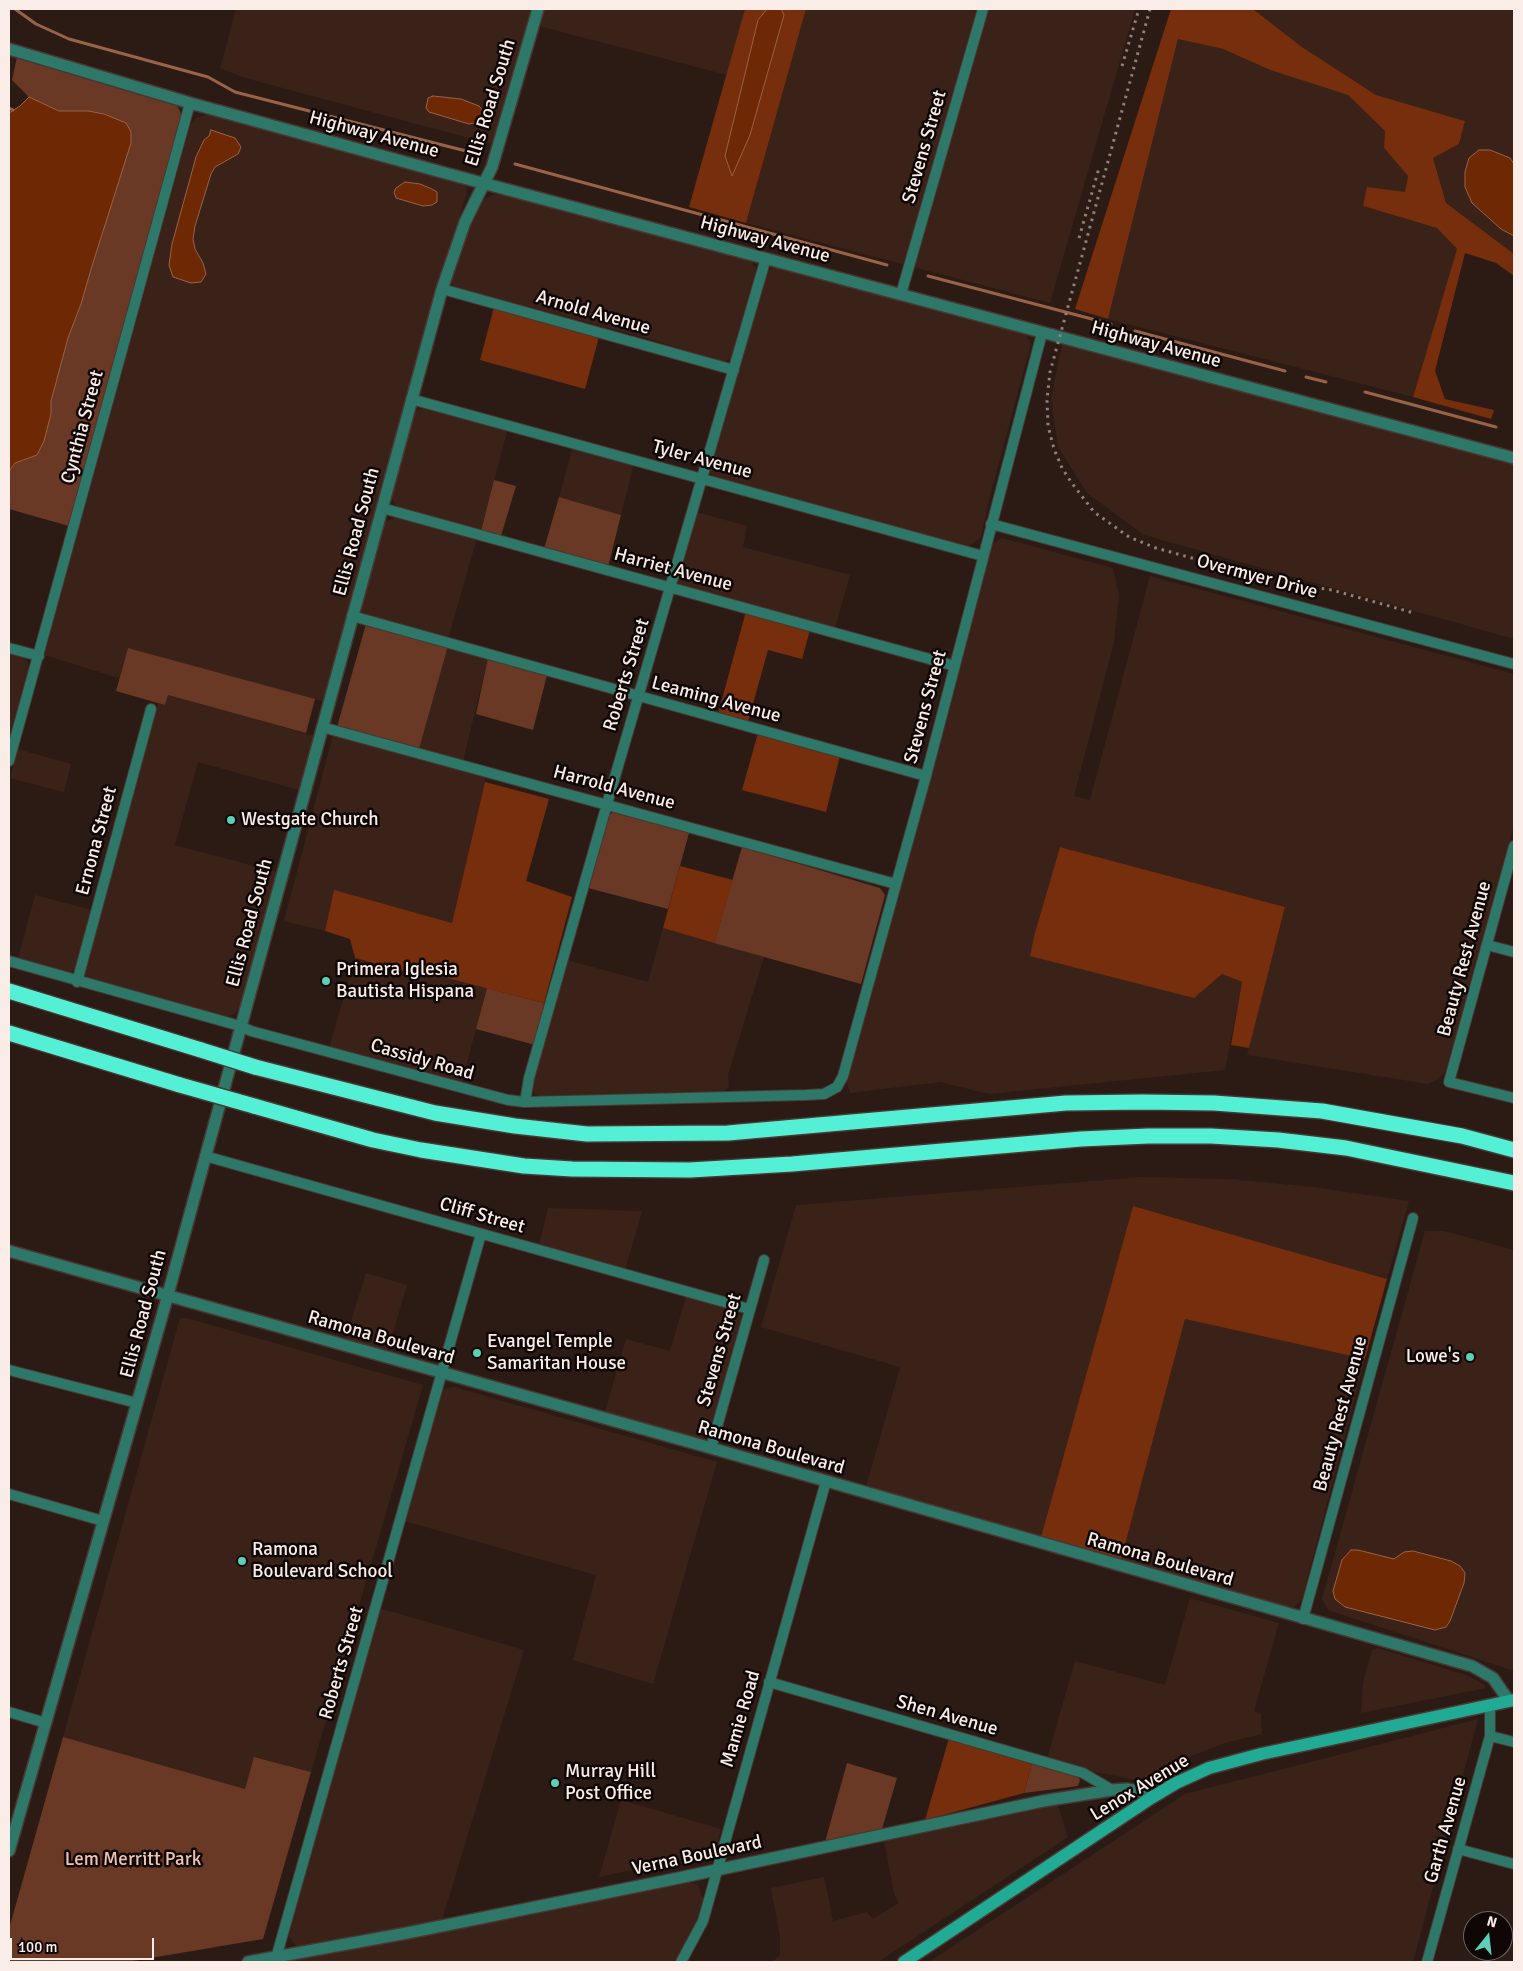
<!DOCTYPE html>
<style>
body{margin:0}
#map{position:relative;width:1523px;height:1971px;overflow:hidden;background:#2c1b14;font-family:Signika,sans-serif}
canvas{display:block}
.frame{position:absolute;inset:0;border:10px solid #faede8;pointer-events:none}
.north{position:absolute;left:1463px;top:1911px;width:50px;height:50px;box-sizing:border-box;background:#0f0705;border:1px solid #6d6360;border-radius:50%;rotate:16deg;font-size:14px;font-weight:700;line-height:20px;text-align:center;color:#faede8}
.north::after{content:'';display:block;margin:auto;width:18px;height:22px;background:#5dceb8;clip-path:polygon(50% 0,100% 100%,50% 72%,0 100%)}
.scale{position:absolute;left:10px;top:1938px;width:144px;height:22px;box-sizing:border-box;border:2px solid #faede8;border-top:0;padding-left:6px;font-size:15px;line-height:18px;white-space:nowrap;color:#faede8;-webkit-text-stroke:4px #0f0705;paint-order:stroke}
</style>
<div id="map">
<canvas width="1523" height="1971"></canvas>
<div class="frame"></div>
<div class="north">N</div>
<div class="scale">100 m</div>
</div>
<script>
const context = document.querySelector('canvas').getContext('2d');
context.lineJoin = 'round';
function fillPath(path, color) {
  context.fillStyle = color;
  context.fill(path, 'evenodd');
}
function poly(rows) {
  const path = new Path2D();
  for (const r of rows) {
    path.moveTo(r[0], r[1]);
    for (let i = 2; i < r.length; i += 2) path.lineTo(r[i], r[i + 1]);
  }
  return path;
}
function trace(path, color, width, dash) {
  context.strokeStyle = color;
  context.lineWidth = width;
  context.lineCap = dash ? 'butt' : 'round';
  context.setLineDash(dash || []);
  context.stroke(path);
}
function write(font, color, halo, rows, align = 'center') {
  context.font = font + ' Signika,sans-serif';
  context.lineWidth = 5;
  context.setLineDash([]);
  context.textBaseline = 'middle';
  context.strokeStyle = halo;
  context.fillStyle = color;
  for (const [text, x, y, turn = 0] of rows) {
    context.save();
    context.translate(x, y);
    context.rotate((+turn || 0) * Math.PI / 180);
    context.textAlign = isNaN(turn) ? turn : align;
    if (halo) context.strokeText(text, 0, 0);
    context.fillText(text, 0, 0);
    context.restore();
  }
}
const built = poly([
 [236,9,531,9,496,133,491,144,242,77,220,68],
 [544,9,745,9,727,75,539,26],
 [806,9,1135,9,1050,303,746,223],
 [1253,9,1514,9,1514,164,1510,158,1465,172,1465,187,1472,203,1501,229,1514,236,1514,254,1446,203,1433,158,1459,144,1465,121,1376,95,1302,47],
 [1178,39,1223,49,1270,70,1348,95,1385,131,1384,148,1408,176,1405,192,1363,206,1437,228,1457,249,1413,397,1108,319],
 [211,114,457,180,465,185,467,192,437,288,324,702,128,648,119,678,44,655,190,126,197,117],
 [213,132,220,133,229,160,215,167,211,174,195,226,193,239,195,249,203,263,191,283,173,277,169,265,172,244,196,157,204,140],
 [493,195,503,195,632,227,750,260,756,269,755,276,731,359,721,362,650,339,454,287,450,281,463,241,477,208,482,200],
 [776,267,1025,334,1031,344,989,500,981,537,968,547,714,477,710,473,709,467,767,271],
 [1062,344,1514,463,1514,639,1144,535,1087,493,1058,447,1051,398],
 [430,407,508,428,481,531,435,519,397,507,391,497,413,413,418,409],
 [573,446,634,463,621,515,559,497],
 [696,512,747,526,743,547,850,575,835,628,682,587,678,584,677,576],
 [398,516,477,538,448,639,365,616,359,609,383,523],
 [1002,538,1113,568,1119,595,1114,642,1074,796,1090,800,1150,576,1514,674,1514,826,1457,1034,1445,1072,1437,1080,1428,1084,1247,1055,1285,907,1060,847,1034,936,1031,956,1222,974,1242,982,1225,1070,989,1094,940,1082,850,1093,846,1081,911,846,991,545],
 [448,646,488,658,463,761,419,749],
 [9,653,21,657,27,660,29,667,9,741],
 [168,695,315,736,299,790,198,762,175,845,276,872,240,1007,233,1015,224,1017,87,979,83,970,158,703,165,705],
 [333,735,484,775,485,782,452,923,334,891,325,931,284,921],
 [18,749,71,764,64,792,10,778],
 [35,895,92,910,76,969,68,974,18,959],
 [663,928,764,957,728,1075,729,1087,724,1091,540,1096,535,1094,532,1088,531,1082,567,960,648,982],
 [355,958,415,974,432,974,487,988,461,1085,329,1048],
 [1141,1177,1230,1179,1313,1187,1409,1201,1387,1279,1133,1206,1041,1537,866,1487,900,1367,761,1327,796,1205],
 [548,1208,642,1211,625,1270,539,1246],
 [1425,1231,1444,1231,1514,1250,1514,1671,1328,1610,1322,1599],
 [366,1273,407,1285,387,1353,345,1340],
 [686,1296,736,1311,741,1316,741,1322,710,1432,703,1439,695,1440,604,1415,626,1339,670,1351],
 [180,1318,186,1318,423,1385,311,1772,255,1757,245,1789,63,1737],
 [1185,1319,1365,1359,1302,1599,1295,1607,1282,1606,1121,1560],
 [454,1387,717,1462,653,1684,573,1660,596,1575,404,1521,442,1389],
 [1190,1598,1279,1623,1254,1711,1261,1714,1262,1734,1225,1743,1178,1761,1141,1781,1091,1771,1047,1759,1075,1661,1165,1685],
 [379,1608,524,1650,442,1920,296,1946,289,1936,289,1930],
 [1378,1648,1469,1676,1483,1684,1486,1688,1361,1713,1363,1683,1372,1650],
 [1478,1719,1413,1962,929,1962,1185,1794],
 [621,1800,721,1829,715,1852,599,1877],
 [1057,1803,1068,1837,878,1962,772,1962,780,1955,780,1937,771,1888,824,1877,833,1921,867,1912,873,1919,899,1903,894,1894,884,1840],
 [688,1882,698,1885,703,1899,699,1919,687,1945,673,1962,277,1962]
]);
const green = poly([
 [17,57,175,102,180,111,181,116,69,526,9,509,9,471,15,463,37,455,51,414,51,401,68,338,81,304,131,132,125,123,104,114,88,111,59,111,29,97,12,80],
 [494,480,516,486,501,536,481,531],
 [559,497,621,515,608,567,544,549],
 [366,624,448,646,419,749,337,727],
 [128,648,315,699,306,733,168,695,165,705,116,691],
 [488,658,547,675,533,730,476,714],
 [617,811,689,833,668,909,588,888,606,816],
 [742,847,880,888,885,895,861,984,714,943],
 [487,988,544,1003,535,1045,476,1029],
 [63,1737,245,1789,254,1757,311,1772,263,1939,127,1962,9,1962,9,1929],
 [847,1763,897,1778,882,1829,825,1842],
 [1032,1763,1077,1776,1080,1780,1078,1786,1024,1793]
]);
const forest = poly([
 [745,9,767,9,758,20,732,176,750,135,784,15,781,10,778,9,806,9,746,223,689,207],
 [1171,9,1253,9,1302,47,1376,95,1465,121,1459,144,1433,158,1446,203,1514,254,1514,276,1496,263,1465,253,1435,371,1445,399,1494,410,1491,419,1413,397,1457,249,1437,228,1363,206,1367,187,1405,192,1408,176,1384,148,1385,131,1348,95,1270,70,1223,49,1178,39,1108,319,1075,309],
 [494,307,599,337,585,389,480,360],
 [746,611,810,630,802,659,768,650,748,722,718,714],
 [758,733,840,756,826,812,742,790],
 [485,782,549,799,526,881,572,897,544,1003,432,974,415,974,355,958,350,939,325,931,334,890,452,923],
 [1060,847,1285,907,1249,1048,1231,1045,1242,982,1222,974,1194,998,1030,956,1034,936],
 [680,866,733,880,714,943,663,928],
 [1133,1206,1387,1279,1365,1359,1185,1319,1121,1560,1041,1537],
 [949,1738,1032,1763,1024,1793,925,1820]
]);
const water = poly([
 [767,9,781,9,784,15,750,135,732,176,725,156,758,20,767,9],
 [433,96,461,99,479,106,484,112,480,122,469,124,429,112,426,108,428,98,433,96],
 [29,97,59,111,88,111,104,114,126,123,131,132,131,143,92,266,81,304,68,338,51,401,51,414,44,441,37,455,15,463,9,471,9,113,20,106,29,97],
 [211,130,235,138,241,147,238,154,215,167,211,174,195,226,193,239,195,249,203,263,206,274,201,282,191,283,173,277,169,265,172,244,196,157,204,140,209,136,211,130],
 [1479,150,1490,150,1510,158,1514,164,1514,236,1501,229,1472,203,1465,187,1465,172,1469,158,1479,150],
 [405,182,420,184,432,189,437,192,437,202,432,205,423,206,396,198,394,192,396,188,405,182],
 [1351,1550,1358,1550,1394,1559,1404,1552,1413,1551,1451,1561,1460,1566,1465,1573,1464,1583,1450,1621,1446,1627,1435,1630,1345,1607,1335,1599,1333,1591,1342,1560,1351,1550]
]);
const stream = poly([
 [15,9,36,24,69,39,208,77,235,92,466,151],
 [9,108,13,110],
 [515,164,887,265],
 [928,276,1111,324],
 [1135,331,1285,371],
 [1306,377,1326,382],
 [1365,392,1496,427]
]);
const minor = poly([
 [442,289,734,370],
 [901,294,983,9],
 [411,399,983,556],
 [382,508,955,666],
 [991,524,1514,664],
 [352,616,926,776],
 [9,648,39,656],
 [322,727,896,884],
 [9,761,190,103],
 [1514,846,1449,1082,1514,1098],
 [1487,945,1514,952],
 [9,961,240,1026,251,1031,508,1100,525,1102,806,1095,824,1094,837,1087,843,1076,926,776,1042,333],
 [77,982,151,709],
 [525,1102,529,1078,607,804,766,258],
 [205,1156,749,1309],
 [9,1370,137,1403],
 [711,1448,764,1260],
 [9,1494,103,1521],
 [1303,1619,1413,1218],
 [769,1682,1083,1773,1112,1790],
 [9,1712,46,1723],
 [1490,1736,1514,1742],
 [1458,1849,1514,1864],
 [276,1958,481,1234],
 [681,1962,703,1921,826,1481],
 [1427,1962,1490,1736,1490,1705]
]);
const tertiary = poly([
 [9,49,190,103,445,173,1514,458],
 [9,1251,711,1448,1472,1666,1493,1678,1509,1701],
 [9,1851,164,1309,442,289,465,222,492,167,538,9],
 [248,1962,407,1933,669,1880,1043,1801,1112,1790,1127,1789,1141,1792,1151,1798]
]);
const secondary = poly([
 [904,1962,1151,1798,1176,1783,1209,1768,1261,1754,1514,1700]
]);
const motorway = poly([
 [9,991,201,1050],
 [9,1033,180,1085],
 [255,1067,435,1113,515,1126,587,1134,728,1133,1066,1103,1143,1102,1214,1103,1322,1111,1462,1136,1514,1150],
 [254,1106,373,1140,421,1150,524,1166,572,1169,690,1170,792,1164,1081,1139,1148,1136,1211,1136,1278,1140,1346,1148,1514,1183]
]);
const rail = poly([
 [1150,9,1050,372,1047,400,1048,426,1054,449,1062,468,1071,482,1094,512,1129,537,1156,548,1235,570,1281,582,1332,590,1414,613],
 [1122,66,1139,9],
 [1079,238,1099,168]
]);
const motorwayBridge = poly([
 [201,1050,255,1067],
 [180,1085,254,1106]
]);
const markers = [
 [231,820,5,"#5dceb8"],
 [326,981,5,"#5dceb8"],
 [477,1353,5,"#5dceb8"],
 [1470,1357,5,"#5dceb8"],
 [242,1561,5,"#5dceb8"],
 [555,1783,5,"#5dceb8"]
];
const streetNames = [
 ["Ellis Road South",491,103,-73],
 ["Highway Avenue",374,135,15],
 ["Stevens Street",925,147,-74],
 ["Highway Avenue",765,240,15],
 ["Arnold Avenue",593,313,16],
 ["Highway Avenue",1156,345,15],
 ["Cynthia Street",83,427,-75],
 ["Tyler Avenue",702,460,15],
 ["Ellis Road South",357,532,-75],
 ["Harriet Avenue",673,570,15],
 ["Overmyer Drive",1257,577,15],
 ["Roberts Street",627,675,-73],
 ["Leaming Avenue",716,700,15],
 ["Stevens Street",926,707,-75],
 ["Harrold Avenue",614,788,15],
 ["Ernona Street",97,841,-75],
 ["Ellis Road South",250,923,-75],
 ["Beauty Rest Avenue",1465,959,-75],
 ["Cassidy Road",422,1060,16],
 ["Cliff Street",482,1216,16],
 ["Ellis Road South",144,1314,-75],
 ["Ramona Boulevard",381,1338,16],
 ["Stevens Street",720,1350,-74],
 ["Beauty Rest Avenue",1341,1414,-75],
 ["Ramona Boulevard",771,1448,16],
 ["Ramona Boulevard",1160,1560,16],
 ["Roberts Street",342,1663,-74],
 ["Shen Avenue",947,1716,16],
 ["Mamie Road",741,1719,-74],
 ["Lenox Avenue",1140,1788,-31],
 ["Garth Avenue",1446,1830,-74],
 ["Verna Boulevard",697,1856,-12]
];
const poiNames = [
 ["Westgate Church",241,820],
 ["Primera Iglesia",336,970],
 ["Bautista Hispana",336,992],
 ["Evangel Temple",487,1342],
 ["Samaritan House",487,1364],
 ["Lowe's",1460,1357,"right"],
 ["Ramona",252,1550],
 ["Boulevard School",252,1572],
 ["Murray Hill",565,1772],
 ["Post Office",565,1794]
];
const parkNames = [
 ["Lem Merritt Park",133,1860]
];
fillPath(built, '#3a2219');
fillPath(green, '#693925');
fillPath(forest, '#762e0c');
fillPath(water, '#6f2804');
trace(water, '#996348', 1);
trace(stream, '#996348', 3);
trace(minor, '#493832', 12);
trace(tertiary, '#493832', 14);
trace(secondary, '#493832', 15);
trace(motorway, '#493832', 18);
trace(minor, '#2e786a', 10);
trace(tertiary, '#2e786a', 11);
trace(secondary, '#21ab95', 12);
trace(motorway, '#54f0d5', 15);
trace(rail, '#90817b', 3, [2.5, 5]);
trace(motorwayBridge, '#493832', 18, []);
trace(motorwayBridge, '#54f0d5', 15);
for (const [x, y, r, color] of markers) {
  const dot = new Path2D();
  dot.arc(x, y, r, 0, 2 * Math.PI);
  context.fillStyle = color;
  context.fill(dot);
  trace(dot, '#0f0705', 2);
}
write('19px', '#faede8', '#0f0705', streetNames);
write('19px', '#faede8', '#0f0705', poiNames, 'left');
write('19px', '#f0c4b3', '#0f0705', parkNames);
</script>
